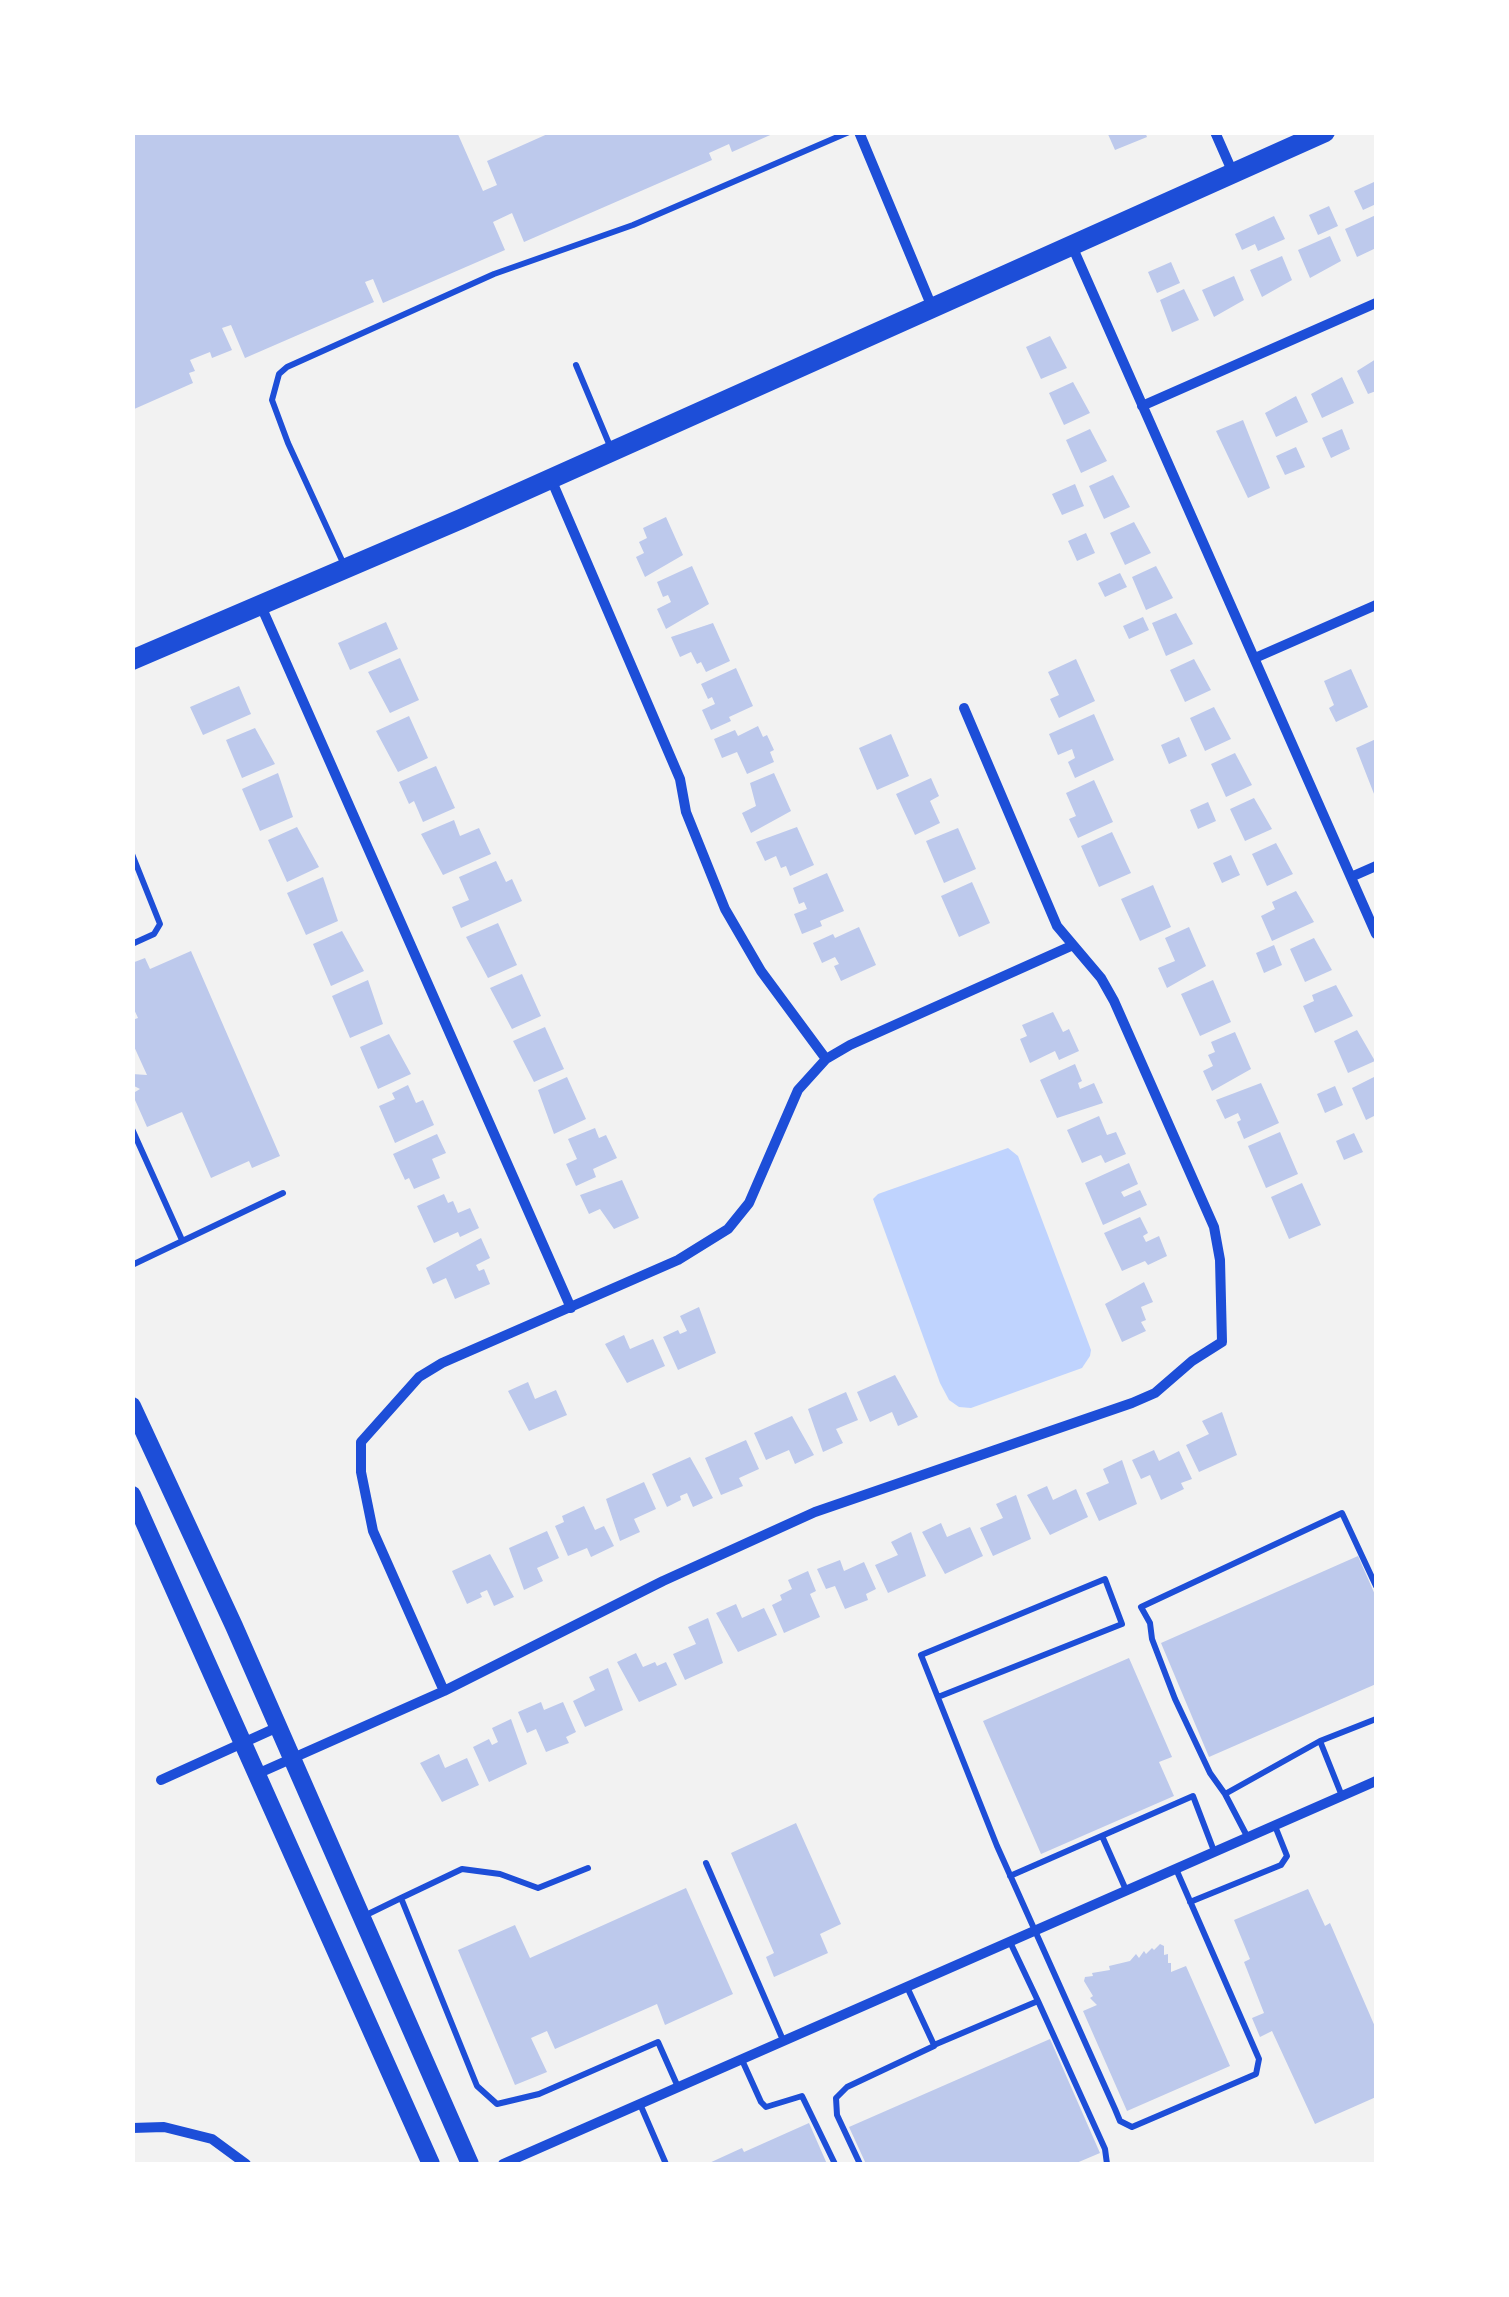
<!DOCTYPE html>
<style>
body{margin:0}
#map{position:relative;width:1509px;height:2297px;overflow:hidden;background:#f2f2f2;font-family:"DejaVu Sans",sans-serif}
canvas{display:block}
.frame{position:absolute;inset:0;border:135px solid #fff;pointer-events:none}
</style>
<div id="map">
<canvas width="1509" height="2297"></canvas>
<div class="frame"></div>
</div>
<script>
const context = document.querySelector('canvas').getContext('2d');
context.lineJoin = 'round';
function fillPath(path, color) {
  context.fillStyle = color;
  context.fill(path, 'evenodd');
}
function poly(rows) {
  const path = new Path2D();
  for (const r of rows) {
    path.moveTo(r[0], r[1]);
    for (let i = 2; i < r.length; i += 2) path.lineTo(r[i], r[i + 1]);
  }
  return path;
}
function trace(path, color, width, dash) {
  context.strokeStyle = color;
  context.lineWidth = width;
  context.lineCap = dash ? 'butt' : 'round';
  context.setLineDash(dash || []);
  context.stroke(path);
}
const water = poly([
 [1008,1148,1018,1156,1091,1350,1090,1356,1082,1368,971,1408,959,1407,949,1400,940,1383,873,1199,878,1194]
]);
const building = poly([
 [132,132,457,132,483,191,497,185,487,161,552,132,777,132,732,152,729,144,709,153,712,160,524,242,512,213,493,222,505,250,383,303,373,279,365,282,374,302,245,358,231,325,222,328,232,350,212,358,210,352,190,360,195,371,189,373,193,383,132,410],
 [1107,132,1145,132,1147,137,1115,150],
 [1374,182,1376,204,1363,210,1354,191],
 [1329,206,1338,226,1318,235,1309,215],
 [1376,215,1376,248,1357,257,1345,229],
 [1274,216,1285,239,1258,251,1255,244,1242,250,1235,234],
 [1330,236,1341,261,1310,278,1298,250],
 [1282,256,1292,280,1262,297,1250,270],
 [1171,262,1180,283,1157,293,1148,272],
 [1234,276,1244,300,1214,317,1202,290],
 [1184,289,1199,320,1172,332,1160,300],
 [1050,336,1067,368,1041,379,1026,347],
 [1376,359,1376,391,1368,394,1357,371],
 [1342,377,1354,403,1322,418,1311,394],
 [1073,382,1090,413,1064,425,1049,393],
 [1296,396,1308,422,1276,437,1265,413],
 [1243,420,1270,488,1248,498,1216,431],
 [1090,429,1107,461,1081,473,1066,440],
 [1342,429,1350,449,1331,458,1322,438],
 [1296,447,1305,467,1285,475,1276,456],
 [1113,475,1130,507,1104,519,1089,486],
 [1075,484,1084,506,1062,515,1052,494],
 [666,517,683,555,645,577,636,557,644,553,639,542,647,538,643,528],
 [1134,522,1151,553,1125,565,1110,533],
 [1086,533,1095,553,1077,561,1068,541],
 [692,566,709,604,666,629,657,609,671,602,668,595,663,597,657,582],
 [1156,566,1173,598,1146,610,1132,577],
 [1120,573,1127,587,1105,597,1098,583],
 [1176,613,1193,644,1166,656,1152,623],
 [1143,617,1149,630,1129,639,1123,626],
 [386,622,398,649,350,670,338,643],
 [713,623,730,661,706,672,701,662,697,664,691,652,680,657,671,637],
 [400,658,419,700,390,713,368,672],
 [1076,659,1095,701,1059,718,1050,699,1059,695,1048,672],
 [1194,659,1211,690,1185,702,1170,670],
 [736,668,753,706,729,717,731,721,711,730,702,710,715,704,712,697,708,699,701,684],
 [1351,669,1368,707,1336,722,1329,708,1334,705,1324,681],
 [239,686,251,714,203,735,190,707],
 [1214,707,1231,739,1205,751,1190,718],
 [1094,714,1114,760,1075,778,1068,762,1075,758,1072,749,1058,755,1049,734],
 [409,716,428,758,398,772,376,731],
 [758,726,763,737,767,735,774,750,770,752,774,762,747,774,737,752,722,758,714,739,735,730,738,736],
 [255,728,275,764,242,778,226,740],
 [891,734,909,776,877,790,859,748],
 [1179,737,1187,756,1169,764,1161,745],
 [1376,739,1376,799,1356,748],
 [1235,753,1252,785,1226,797,1211,764],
 [436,766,455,808,423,822,414,801,409,804,399,782],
 [278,773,293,817,260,831,242,789],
 [774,773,791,811,751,833,742,813,756,806,750,783],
 [931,778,939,796,930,801,940,823,915,835,896,794],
 [1094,780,1113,822,1078,838,1069,819,1076,816,1066,793],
 [1254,798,1272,829,1245,841,1230,809],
 [1208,802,1216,821,1198,829,1190,810],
 [454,820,460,836,479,828,491,854,443,875,421,834],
 [297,827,319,867,287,882,268,840],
 [797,827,814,865,790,876,786,866,781,868,776,856,765,861,756,842],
 [958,828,976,869,944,883,926,841],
 [1112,832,1131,873,1099,887,1081,846],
 [1276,843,1293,874,1267,886,1252,854],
 [1231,855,1240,875,1222,883,1213,863],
 [496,861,506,882,512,879,522,901,461,928,452,907,469,900,459,877],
 [827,873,844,911,820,921,822,926,802,934,794,914,807,909,804,902,799,904,793,888],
 [323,877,338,921,306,935,287,893],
 [972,882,990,923,959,937,941,896],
 [1153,885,1171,927,1140,941,1121,899],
 [1296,891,1314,922,1272,941,1261,916,1275,909,1272,902],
 [498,923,517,965,488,978,466,937],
 [859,927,876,965,841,981,834,966,839,964,835,957,822,963,813,943,833,934,835,938],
 [1189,927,1206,966,1167,988,1158,968,1175,961,1165,938],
 [342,931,364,971,331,986,313,944],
 [1314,938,1332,970,1305,982,1290,949],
 [1274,945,1282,965,1264,973,1256,953],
 [191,951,280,1156,252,1168,249,1161,211,1178,182,1112,147,1127,135,1100,135,1092,140,1089,132,1085,132,1074,147,1075,132,1042,132,1020,138,1018,132,1005,132,963,145,958,150,969],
 [522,974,541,1016,512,1029,490,988],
 [368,980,383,1024,350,1038,332,996],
 [1213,980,1231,1022,1200,1036,1181,994],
 [1336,985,1353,1016,1315,1033,1303,1006,1314,1001,1312,995],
 [1053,1012,1063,1032,1069,1029,1079,1051,1059,1060,1055,1051,1030,1063,1020,1039,1027,1036,1022,1025],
 [545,1027,564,1069,534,1082,513,1041],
 [1357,1030,1375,1061,1348,1073,1334,1041],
 [1235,1032,1251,1069,1212,1091,1203,1071,1213,1066,1208,1055,1215,1052,1211,1042],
 [389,1034,411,1074,378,1089,360,1047],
 [1075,1064,1082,1081,1078,1083,1080,1089,1094,1083,1103,1103,1057,1118,1040,1080],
 [1376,1076,1376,1115,1366,1120,1352,1088],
 [567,1077,586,1119,554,1134,538,1090],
 [1261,1083,1279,1123,1244,1139,1237,1122,1241,1120,1238,1113,1225,1119,1216,1100],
 [408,1085,416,1103,423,1100,434,1125,395,1143,379,1106,395,1099,392,1093],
 [1335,1086,1343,1105,1325,1113,1317,1094],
 [1099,1116,1107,1135,1116,1132,1126,1154,1105,1163,1101,1155,1082,1163,1067,1130],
 [595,1128,599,1138,606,1135,617,1158,593,1169,596,1177,576,1186,566,1164,577,1159,568,1139],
 [1280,1132,1298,1174,1266,1188,1248,1146],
 [1354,1133,1363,1152,1344,1160,1336,1141],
 [437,1134,446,1153,432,1159,440,1178,414,1189,409,1178,405,1180,393,1154],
 [1129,1163,1138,1184,1121,1192,1124,1197,1140,1190,1147,1205,1103,1225,1085,1183],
 [622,1180,639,1218,614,1229,600,1209,589,1214,580,1195],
 [1302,1183,1321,1225,1289,1239,1271,1197],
 [444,1194,448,1203,453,1201,458,1213,470,1208,479,1228,460,1237,458,1232,434,1243,417,1206],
 [1140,1217,1148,1233,1143,1236,1146,1242,1159,1236,1167,1256,1148,1265,1145,1261,1122,1271,1104,1233],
 [481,1238,490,1258,476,1265,479,1271,484,1269,490,1284,455,1299,446,1278,433,1284,426,1268],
 [1144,1282,1153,1302,1141,1307,1146,1320,1141,1322,1146,1331,1122,1342,1105,1304],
 [699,1307,716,1353,678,1370,663,1337,678,1330,680,1334,687,1331,680,1316],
 [624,1335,630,1349,653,1339,665,1366,627,1383,605,1344],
 [895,1375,918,1417,898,1426,892,1412,870,1422,857,1392],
 [528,1382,535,1399,556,1390,567,1415,529,1431,508,1391],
 [846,1392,858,1420,836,1429,843,1443,823,1452,808,1409],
 [1222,1412,1237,1455,1199,1472,1186,1445,1209,1434,1202,1421],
 [792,1416,814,1455,795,1464,789,1450,766,1460,754,1433],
 [746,1440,759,1469,739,1478,743,1486,721,1495,705,1458],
 [1154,1450,1159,1461,1179,1451,1192,1479,1181,1483,1184,1489,1161,1500,1150,1475,1141,1479,1132,1460],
 [690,1457,713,1498,693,1507,687,1493,680,1496,681,1500,667,1507,652,1474],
 [1122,1460,1137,1504,1099,1521,1086,1493,1109,1483,1103,1469],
 [644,1482,656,1509,634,1519,640,1532,620,1541,606,1499],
 [1047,1486,1053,1500,1076,1489,1088,1517,1050,1535,1027,1495],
 [1016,1495,1031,1539,993,1556,980,1528,1003,1518,996,1504],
 [584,1506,595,1530,604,1526,614,1546,591,1557,587,1548,568,1556,555,1526,564,1522,562,1516],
 [941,1523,947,1537,970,1527,983,1556,945,1574,922,1532],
 [547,1531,559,1558,537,1568,543,1581,524,1590,509,1548],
 [911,1532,926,1576,888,1593,875,1565,898,1555,891,1542],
 [490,1554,514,1597,494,1606,487,1590,480,1593,482,1597,467,1604,452,1571],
 [1358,1556,1376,1597,1376,1684,1209,1757,1161,1643],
 [840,1560,844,1571,864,1562,876,1589,866,1594,868,1600,845,1609,835,1586,826,1589,817,1569],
 [808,1571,816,1591,810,1594,820,1617,784,1633,772,1605,782,1600,780,1595,792,1589,788,1580],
 [736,1604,742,1618,764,1608,777,1635,738,1652,716,1613],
 [708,1618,723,1663,685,1680,673,1654,696,1644,688,1627],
 [636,1653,643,1667,655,1662,657,1666,666,1662,677,1685,639,1702,617,1662],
 [1129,1658,1172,1757,1159,1762,1174,1796,1041,1854,983,1721],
 [608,1668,623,1710,585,1727,573,1701,595,1690,589,1677],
 [541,1702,544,1710,563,1702,576,1732,566,1737,569,1743,546,1752,536,1729,527,1733,518,1712],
 [511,1719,527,1764,489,1782,473,1747,489,1739,492,1745,498,1742,492,1728],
 [439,1754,445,1768,467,1758,479,1785,442,1802,420,1763],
 [796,1823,841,1924,820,1934,828,1953,774,1977,766,1957,774,1953,731,1853],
 [686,1888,733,1994,665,2025,657,2004,555,2049,547,2031,531,2038,547,2072,515,2085,458,1950,515,1925,530,1958],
 [1308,1889,1325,1926,1330,1923,1376,2029,1376,2097,1315,2124,1272,2031,1260,2037,1252,2018,1264,2013,1244,1962,1250,1959,1234,1920],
 [1160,1944,1164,1946,1164,1955,1168,1954,1168,1963,1171,1963,1171,1972,1186,1966,1230,2066,1127,2111,1083,2011,1097,2005,1090,1998,1093,1996,1084,1981,1085,1977,1093,1976,1092,1973,1110,1970,1109,1966,1130,1961,1136,1954,1139,1958,1144,1951,1146,1954,1152,1948,1154,1950],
 [1050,2039,1100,2153,1074,2164,866,2164,849,2127],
 [809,2123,827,2164,707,2164,742,2148,744,2152]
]);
const service = poly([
 [576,365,610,446],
 [345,567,288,443,272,400,279,374,287,367,494,274,633,225,849,132],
 [132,854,160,924,154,934,132,944],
 [132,1129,182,1240],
 [132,1265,283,1193],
 [938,1697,1122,1624,1105,1579,921,1655,997,1846,1115,2109,1120,2121,1132,2127,1256,2074,1259,2059,1176,1869],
 [1320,1741,1342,1796],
 [1225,1794,1320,1741,1376,1719],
 [1102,1836,1126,1890],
 [1248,1838,1225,1794,1210,1773,1175,1699,1152,1639,1150,1623,1141,1607,1342,1513,1376,1586],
 [706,1863,783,2040],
 [1010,1876,1193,1796,1214,1851],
 [401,1898,462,1869,500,1874,538,1888,588,1868],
 [1190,1902,1281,1865,1287,1856,1275,1826],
 [362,1917,401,1898,477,2086,497,2104,539,2094,658,2042,678,2087],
 [907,1987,934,2045,1038,2001,1010,1942],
 [1038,2001,1105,2149,1107,2164],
 [742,2060,761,2102,766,2107,802,2096,835,2164],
 [640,2104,666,2164],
 [860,2164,837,2115,836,2098,847,2087,934,2046]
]);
const minor = poly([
 [859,132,932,307],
 [1215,132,1233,173],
 [1072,246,1376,934],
 [1142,406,1376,303],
 [551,479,680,779,686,812,725,909,761,971,826,1059],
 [261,606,571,1308],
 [1255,658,1376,605],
 [1351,877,1376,866],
 [444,1691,373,1531,361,1472,361,1442,419,1377,442,1363,678,1260,728,1229,749,1203,798,1090,826,1059,850,1045,1071,946],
 [257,1774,444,1691,663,1581,815,1512,1132,1403,1155,1393,1192,1361,1222,1342,1220,1260,1214,1227,1114,1001,1101,978,1057,926,964,708],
 [161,1780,278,1727],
 [132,2128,164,2127,212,2139,246,2164],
 [503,2164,1376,1781]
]);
const secondary = poly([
 [132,1406,234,1626,470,2164],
 [132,1495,431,2164]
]);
const primary = poly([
 [132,660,461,519,1325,132]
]);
fillPath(water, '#bfd3fe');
fillPath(building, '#bdc9ec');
trace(service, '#1d4ed8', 6);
trace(minor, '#1d4ed8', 10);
trace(secondary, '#1d4ed8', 18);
trace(primary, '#1d4ed8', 20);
</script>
